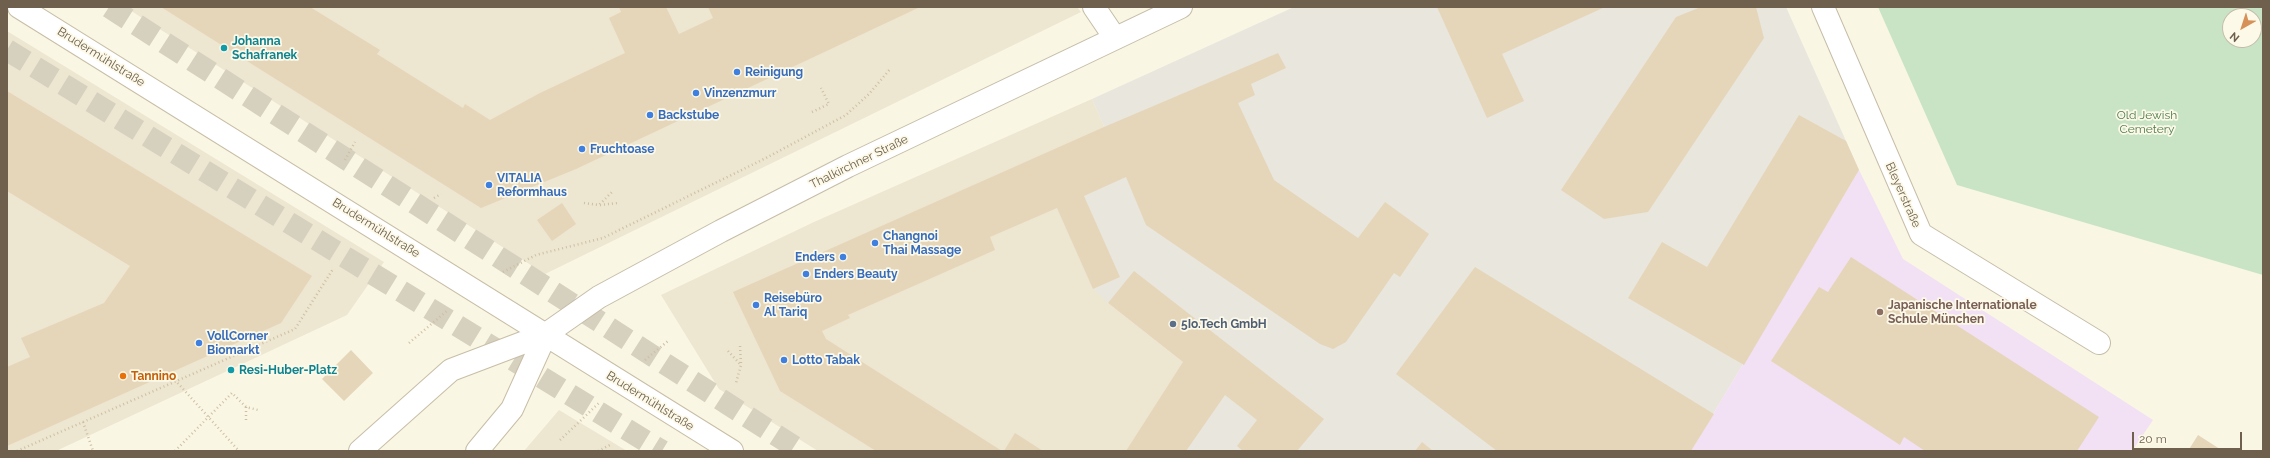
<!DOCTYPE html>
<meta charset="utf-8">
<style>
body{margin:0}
#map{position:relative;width:2270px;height:458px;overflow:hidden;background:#f9f6e3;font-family:Raleway,sans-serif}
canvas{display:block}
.frame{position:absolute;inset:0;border:8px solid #6e604d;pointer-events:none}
.north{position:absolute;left:2222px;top:8px;width:40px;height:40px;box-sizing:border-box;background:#fcf9e9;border:1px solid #c3bcab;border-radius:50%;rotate:219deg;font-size:11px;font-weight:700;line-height:16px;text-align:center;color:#6e604d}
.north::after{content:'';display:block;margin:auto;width:14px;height:18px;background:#d59157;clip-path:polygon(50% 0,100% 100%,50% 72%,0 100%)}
.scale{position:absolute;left:2132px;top:432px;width:110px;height:18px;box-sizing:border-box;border:2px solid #6e604d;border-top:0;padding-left:5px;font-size:12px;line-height:14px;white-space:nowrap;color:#6e604d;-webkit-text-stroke:3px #fcf9e9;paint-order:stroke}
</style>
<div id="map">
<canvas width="2270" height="458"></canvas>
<div class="frame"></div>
<div class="north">N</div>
<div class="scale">20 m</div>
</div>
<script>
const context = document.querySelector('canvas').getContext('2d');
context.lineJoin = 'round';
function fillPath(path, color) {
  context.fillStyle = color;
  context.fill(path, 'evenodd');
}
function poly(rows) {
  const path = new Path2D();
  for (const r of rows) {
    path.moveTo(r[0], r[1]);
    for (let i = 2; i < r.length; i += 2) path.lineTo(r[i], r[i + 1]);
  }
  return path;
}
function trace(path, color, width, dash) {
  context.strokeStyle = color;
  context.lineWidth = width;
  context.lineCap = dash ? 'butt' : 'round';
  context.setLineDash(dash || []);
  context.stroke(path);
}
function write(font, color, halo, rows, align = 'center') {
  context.font = font + ' Raleway,sans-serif';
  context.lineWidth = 3.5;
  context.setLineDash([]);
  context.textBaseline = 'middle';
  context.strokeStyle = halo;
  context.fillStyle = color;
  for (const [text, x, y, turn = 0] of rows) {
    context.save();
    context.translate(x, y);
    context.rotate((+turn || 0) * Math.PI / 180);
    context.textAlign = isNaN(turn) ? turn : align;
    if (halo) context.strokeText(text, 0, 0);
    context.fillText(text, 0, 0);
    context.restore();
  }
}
const residential = poly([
 [125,7,1077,7,1081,12,545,274],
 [7,31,384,262,347,315,56,451,7,451],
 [1092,99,1126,177,1057,208,1108,303,1183,362,1186,451,818,451,719,389,661,295,814,222],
 [559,410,627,451,524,451]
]);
const industrial = poly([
 [1294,7,1786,7,1859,170,1691,451,1186,451,1183,362,1108,303,1093,289,1057,208,1104,127,1092,99]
]);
const education = poly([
 [1859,170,1903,259,2153,420,2132,451,1691,451]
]);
const green = poly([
 [1878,7,2263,7,2263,275,1957,185],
 [2230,16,2254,16,2254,40,2230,40]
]);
const building = poly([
 [161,7,310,7,380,50,377,54,463,108,465,104,490,120,540,93,625,53,609,18,621,12,619,7,666,7,679,34,713,18,708,7,920,7,576,169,481,208],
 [1437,7,1605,7,1502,54,1524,101,1487,118],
 [1701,7,1756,7,1764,38,1648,212,1604,219,1561,190,1676,17],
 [1278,53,1286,68,1251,84,1255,95,1238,103,1274,180,1358,238,1385,202,1429,234,1400,277,1394,273,1346,342,1333,349,1320,344,1146,225,1126,177,1084,196,1120,277,1093,289,1057,208,990,237,995,250,848,315,850,318,822,331,826,339,1002,451,876,451,780,391,733,292,1104,127],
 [7,91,312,276,281,323,7,446,7,367,30,357,21,338,104,303,130,266,7,191],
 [1799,115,1846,141,1859,170,1744,365,1628,298,1662,242,1707,267],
 [562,203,576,224,552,241,537,220],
 [1851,257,2099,417,2077,451,1925,451,1904,437,1900,445,1771,361,1819,287,1828,292],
 [1475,267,1714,414,1691,451,1497,451,1396,374],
 [1134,271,1324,419,1297,451,1243,451,1237,446,1257,420,1225,395,1186,451,1126,451,1183,362,1108,303],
 [351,350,373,373,344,401,322,379],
 [1015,433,1043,451,1004,451],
 [2198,435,2223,451,2188,451],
 [1422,442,1433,451,1415,451]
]);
const trunkTunnel = poly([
 [109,7,801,451],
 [7,50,662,451]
]);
const path = poly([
 [812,112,829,104,821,88],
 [345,160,355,142],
 [434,198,441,194],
 [584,203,599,205,613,191],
 [600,205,618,203],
 [503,272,536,255,603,238,766,158,846,115,869,94,891,68],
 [409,343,448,310],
 [740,346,741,364],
 [728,351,741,365,736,383],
 [645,360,668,341],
 [175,380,239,451],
 [246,420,246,407],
 [83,422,93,451],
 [560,440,599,403],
 [17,451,295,329,333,269],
 [175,451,232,393,246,407,258,410],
 [598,451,610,445]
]);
const minor = poly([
 [1094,7,1115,38],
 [1823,7,1921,234,2099,343]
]);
const tertiary = poly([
 [546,334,599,297,721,231,848,166,1181,7]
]);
const secondary = poly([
 [19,7,732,451],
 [360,451,451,370,546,334],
 [477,451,512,409,546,334]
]);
const markers = [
 [224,48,4,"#0f9aa8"],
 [737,72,4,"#3f7fe0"],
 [696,93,4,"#3f7fe0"],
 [650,115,4,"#3f7fe0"],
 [582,149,4,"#3f7fe0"],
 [489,185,4,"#3f7fe0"],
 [875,243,4,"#3f7fe0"],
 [843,257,4,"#3f7fe0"],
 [806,274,4,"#3f7fe0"],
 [756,305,4,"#3f7fe0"],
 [1880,312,4,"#8d6e63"],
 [1173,324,4,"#5c6f8a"],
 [199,343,4,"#3f7fe0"],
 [784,360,4,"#3f7fe0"],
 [231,370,4,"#0f9aa8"],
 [123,376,4,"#e8710a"]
];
const cultureNames = [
 ["Johanna",232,41],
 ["Schafranek",232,55],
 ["Resi-Huber-Platz",239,370]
];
const streetNames = [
 ["Brudermühlstraße",101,57,32],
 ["Thalkirchner Straße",859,162,-26],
 ["Bleyerstraße",1903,195,66],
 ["Brudermühlstraße",376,228,32],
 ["Brudermühlstraße",650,401,32]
];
const shopNames = [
 ["Reinigung",745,72],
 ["Vinzenzmurr",704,93],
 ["Backstube",658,115],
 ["Fruchtoase",590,149],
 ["VITALIA",497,178],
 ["Reformhaus",497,192],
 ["Changnoi",883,236],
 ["Thai Massage",883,250],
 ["Enders",835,257,"right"],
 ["Enders Beauty",814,274],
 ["Reisebüro",764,298],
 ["Al Tariq",764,312],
 ["VollCorner",207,336],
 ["Biomarkt",207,350],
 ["Lotto Tabak",792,360]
];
const parkNames = [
 ["Old Jewish",2147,115],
 ["Cemetery",2147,129]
];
const educationNames = [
 ["Japanische Internationale",1888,305],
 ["Schule München",1888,319]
];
const serviceNames = [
 ["5Io.Tech GmbH",1181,324]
];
const foodNames = [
 ["Tannino",131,376]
];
fillPath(residential, '#ede6d1');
fillPath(industrial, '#e9e6de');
fillPath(education, '#f2e0f5');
fillPath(green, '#c9e4c4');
fillPath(building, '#e6d6b9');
trace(trunkTunnel, '#d6d0be', 22, [22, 11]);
trace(minor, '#c6bda9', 24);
trace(tertiary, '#c6bda9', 24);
trace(secondary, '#c8bea7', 24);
trace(path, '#cfbfa2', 2.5, [1, 3]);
trace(minor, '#fff', 22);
trace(tertiary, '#fff', 22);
trace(secondary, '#fff', 22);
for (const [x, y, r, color] of markers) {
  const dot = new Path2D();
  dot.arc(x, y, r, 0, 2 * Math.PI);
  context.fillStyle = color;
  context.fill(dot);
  trace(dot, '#fcf9e9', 1.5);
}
write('bold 12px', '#0d838f', '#fcf9e9', cultureNames, 'left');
write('12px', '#6e604d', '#fcf9e9', streetNames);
write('bold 12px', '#366cbe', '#fcf9e9', shopNames, 'left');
write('12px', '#4f7d4c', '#fcf9e9', parkNames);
write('bold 12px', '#785e54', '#fcf9e9', educationNames, 'left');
write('bold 12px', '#4e5e75', '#fcf9e9', serviceNames, 'left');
write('bold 12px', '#c56008', '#fcf9e9', foodNames, 'left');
</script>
